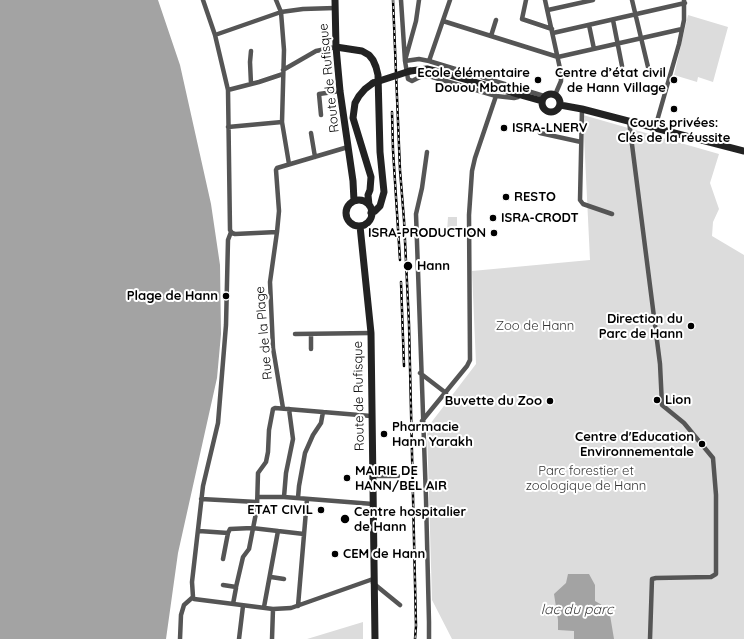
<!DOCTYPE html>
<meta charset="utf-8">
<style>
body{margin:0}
canvas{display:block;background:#fff}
</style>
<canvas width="744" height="639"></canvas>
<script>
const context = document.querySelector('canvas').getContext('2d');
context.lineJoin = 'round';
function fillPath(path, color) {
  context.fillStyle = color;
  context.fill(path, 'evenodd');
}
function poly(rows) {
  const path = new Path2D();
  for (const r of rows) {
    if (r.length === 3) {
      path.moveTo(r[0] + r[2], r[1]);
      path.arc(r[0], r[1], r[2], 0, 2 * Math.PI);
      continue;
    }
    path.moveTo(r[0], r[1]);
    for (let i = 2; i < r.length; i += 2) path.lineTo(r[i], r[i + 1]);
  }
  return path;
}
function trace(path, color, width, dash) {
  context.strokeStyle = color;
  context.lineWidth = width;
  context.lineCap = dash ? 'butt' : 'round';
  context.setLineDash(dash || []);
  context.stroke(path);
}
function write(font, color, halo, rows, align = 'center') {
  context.font = font + ' Quicksand,sans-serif';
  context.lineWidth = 4;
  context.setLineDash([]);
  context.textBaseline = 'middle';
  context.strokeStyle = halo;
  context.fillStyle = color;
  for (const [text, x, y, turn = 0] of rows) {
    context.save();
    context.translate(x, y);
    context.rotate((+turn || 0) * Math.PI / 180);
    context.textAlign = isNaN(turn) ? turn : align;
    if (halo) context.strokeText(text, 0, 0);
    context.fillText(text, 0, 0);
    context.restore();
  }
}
const green = poly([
 [688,15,728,27,713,82,698,77,697,82,674,75],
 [583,115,719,154,710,183,719,209,713,222,712,236,744,255,744,639,452,639,432,600,427,428,476,364,472,271,590,260],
 [448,217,457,217,457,232,447,232],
 [363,622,363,639,307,639]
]);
const water = poly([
 [0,0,158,0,180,65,211,204,220,265,221,334,217,378,178,553,166,639,0,639],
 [568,574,589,574,595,585,595,601,609,609,614,639,574,639,574,631,558,630,558,620,554,594,566,583]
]);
const street = poly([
 [203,0,215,35,228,90,230,230,232,233,235,234,277,232],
 [276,0,281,12,284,50,282,122,289,164],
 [401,0,405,61,408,79,412,81,422,76,429,76,496,96,514,98,518,97,519,94],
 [526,0,522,19,552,29],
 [545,0,561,73,561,81,555,95],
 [632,0,648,67],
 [548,10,593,0],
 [613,20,622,66],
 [443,21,558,57,682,29],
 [589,25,594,49],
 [553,33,685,3],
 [215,35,281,12,303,9,335,8],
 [491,36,496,20],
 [406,57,416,21,419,0],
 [405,61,419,59,429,61,544,96],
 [429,61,450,0],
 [283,70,316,51,336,47],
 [251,84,250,62,251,51],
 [228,90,259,82,283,74],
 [582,109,580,200,583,204,612,214],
 [321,115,319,94,340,91],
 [629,121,660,364,662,405,684,423,713,458,716,495,716,574,711,577,656,578,652,579,650,639],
 [228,127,282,122],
 [655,128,679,44,684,20,684,0],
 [311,133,315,157],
 [540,133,581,142],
 [427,152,422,188,416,214,426,499,429,622,429,639],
 [231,232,228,240,226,325,218,423,203,486,192,582,193,597,194,599,273,609,291,608,373,579],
 [295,334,371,333],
 [311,334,311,349],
 [420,373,446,393],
 [283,408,273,348,270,282,277,232,279,211,276,170,277,168,348,147],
 [422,421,467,366,470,360,469,215,472,171,475,158,496,96],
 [372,476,398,476],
 [258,497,284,497,373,504],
 [284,497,286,473,293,439,289,409],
 [298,498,299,486,305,453,313,435,321,423,323,412],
 [201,499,257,502],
 [199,531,228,533],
 [223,559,228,533,230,529,252,528,304,534],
 [271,577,284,579],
 [373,583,400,605],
 [223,585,236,587,243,557,249,549,257,508,258,473,266,462,268,452,269,430,273,409,275,408,371,416],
 [233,604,236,588],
 [298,606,307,499],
 [264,607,278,531],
 [180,639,181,615,184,605,193,597],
 [239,639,243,606],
 [272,639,273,609]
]);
const secondary = poly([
 [335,0,336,47,340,91,353,181,354,201],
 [336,47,362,51,369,55,373,60,376,67,378,75,380,152,384,192,380,206,375,211,371,213],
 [410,71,427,69,439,72,542,101],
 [551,103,9],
 [560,105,582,109,744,151],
 [359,213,13],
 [369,205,368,195,370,190,371,177,353,118,355,103,359,96,365,89,373,83],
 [360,226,371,333,375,639]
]);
const rail = poly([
 [393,0,400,170,404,220,409,324,416,626,415,639],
 [392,112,393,150,400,260],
 [401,282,404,366]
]);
const secondaryBridge = poly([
 [373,83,410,71]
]);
const markers = [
 [538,80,4,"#000"],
 [674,80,4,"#000"],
 [674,109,4,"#000"],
 [504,128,4,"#000"],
 [506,197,4,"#000"],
 [493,218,4,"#000"],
 [494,233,4,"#000"],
 [408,266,5,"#000"],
 [226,296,4,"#000"],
 [691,326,4,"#000"],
 [657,400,4,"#000"],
 [550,401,4,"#000"],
 [384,434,4,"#000"],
 [702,444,4,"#000"],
 [347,478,4,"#000"],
 [321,510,4,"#000"],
 [345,519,5,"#000"],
 [335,554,4,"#000"]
];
const poiNames = [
 ["Ecole élémentaire",530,73,"right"],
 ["Douou Mbathie",530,88,"right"],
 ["Centre d’état civil",666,73,"right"],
 ["de Hann Village",666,88,"right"],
 ["Cours privées:",674,123,"center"],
 ["Clés de la réussite",674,138,"center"],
 ["ISRA-LNERV",512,128],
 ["RESTO",514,197],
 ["ISRA-CRODT",501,218],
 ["ISRA-PRODUCTION",486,233,"right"],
 ["Hann",417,266],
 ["Plage de Hann",218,296,"right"],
 ["Direction du",683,319,"right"],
 ["Parc de Hann",683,334,"right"],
 ["Lion",665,400],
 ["Buvette du Zoo",542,401,"right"],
 ["Pharmacie",392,427],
 ["Hann Yarakh",392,442],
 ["Centre d'Education",694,437,"right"],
 ["Environnementale",694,452,"right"],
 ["MAIRIE DE",355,471],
 ["HANN/BEL AIR",355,486],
 ["ETAT CIVIL",313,510,"right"],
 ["Centre hospitalier",354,512],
 ["de Hann",354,527],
 ["CEM de Hann",343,554]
];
const streetNames = [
 ["Route de Rufisque",329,78,-96],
 ["Rue de la Plage",264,333,-95],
 ["Route de Rufisque",359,396,-91]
];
const parkNames = [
 ["Zoo de Hann",535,326],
 ["Parc forestier et",586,471],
 ["zoologique de Hann",586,486]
];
const waterNames = [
 ["lac du parc",577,610]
];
fillPath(green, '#dcdcdc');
fillPath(water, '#a3a3a3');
trace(street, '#555', 4.5);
trace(secondary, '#222', 7);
trace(rail, '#000', 2.5);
trace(rail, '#fff', 1, [3]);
trace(secondaryBridge, '#222', 7);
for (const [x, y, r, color] of markers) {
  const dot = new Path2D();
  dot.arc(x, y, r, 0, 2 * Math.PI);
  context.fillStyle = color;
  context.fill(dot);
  trace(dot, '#fff', 1.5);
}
write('bold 13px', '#000', '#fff', poiNames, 'left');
write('13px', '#000', '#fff', streetNames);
write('13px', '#333', '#fff', parkNames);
write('italic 14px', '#444', '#fff', waterNames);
</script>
